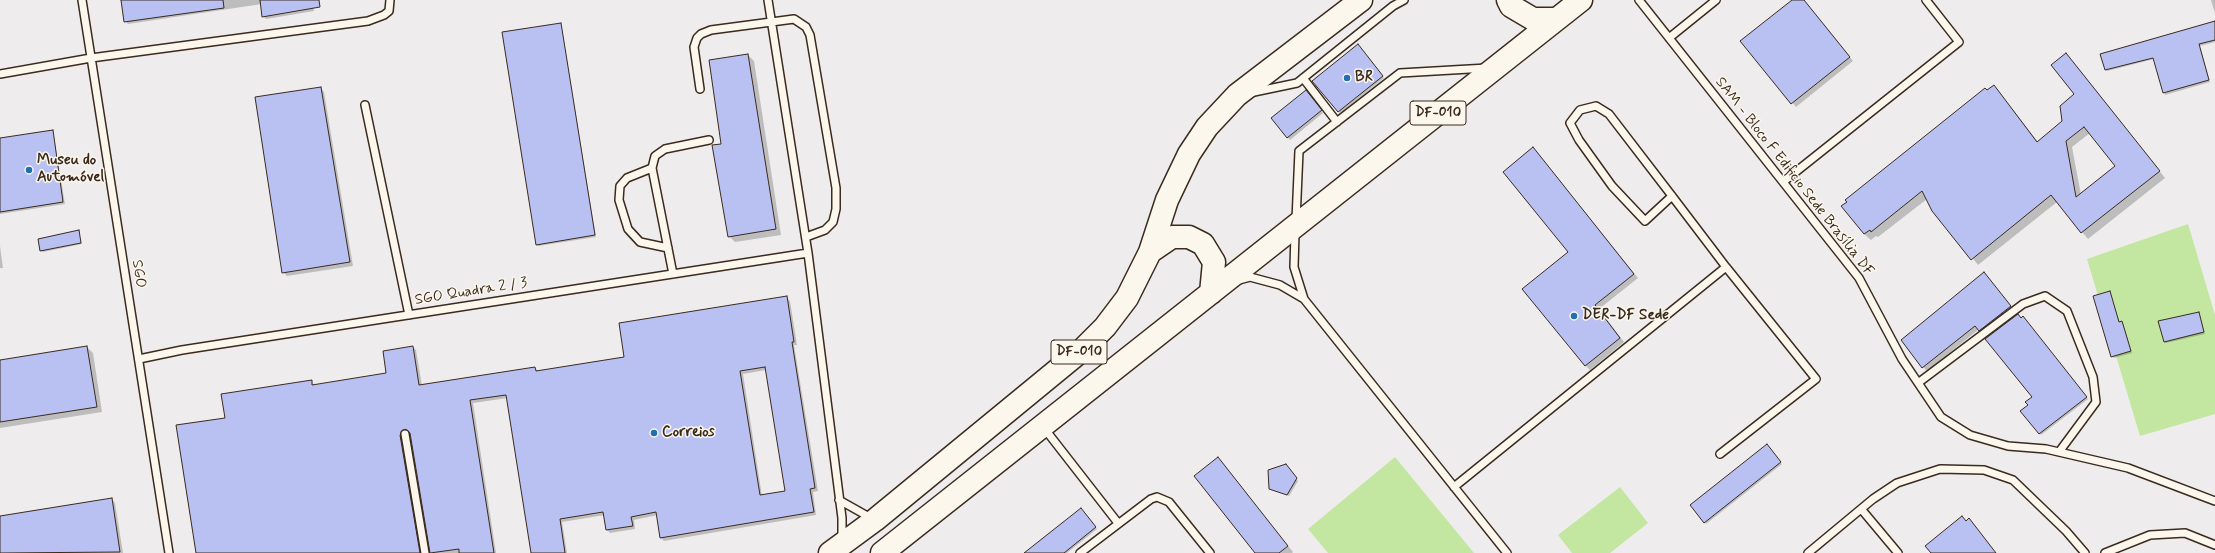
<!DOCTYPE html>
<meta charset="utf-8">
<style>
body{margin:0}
canvas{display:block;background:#eeeced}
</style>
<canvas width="2215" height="553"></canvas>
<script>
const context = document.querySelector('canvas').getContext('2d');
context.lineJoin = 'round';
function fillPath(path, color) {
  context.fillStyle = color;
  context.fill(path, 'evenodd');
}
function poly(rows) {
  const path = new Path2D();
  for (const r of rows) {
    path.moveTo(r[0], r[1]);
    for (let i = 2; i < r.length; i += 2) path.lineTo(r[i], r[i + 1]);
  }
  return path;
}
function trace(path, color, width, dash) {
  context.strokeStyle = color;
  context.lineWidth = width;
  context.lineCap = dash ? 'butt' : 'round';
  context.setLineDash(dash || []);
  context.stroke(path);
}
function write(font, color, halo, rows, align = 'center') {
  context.font = font + ' Mynerve,sans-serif';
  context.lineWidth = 3;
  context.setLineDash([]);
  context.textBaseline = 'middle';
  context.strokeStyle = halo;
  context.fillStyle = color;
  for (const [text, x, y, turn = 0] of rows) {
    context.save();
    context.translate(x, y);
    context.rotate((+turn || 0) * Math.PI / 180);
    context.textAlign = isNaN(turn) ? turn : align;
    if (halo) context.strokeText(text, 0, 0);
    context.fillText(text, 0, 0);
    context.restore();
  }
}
const green = poly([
 [2188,224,2215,315,2215,414,2140,436,2087,259],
 [1395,457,1474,553,1328,553,1308,529],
 [1620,487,1648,523,1610,553,1572,553,1558,535]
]);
const shadow = poly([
 [122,0,312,0,314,11,266,19,263,16,262,4,128,24,125,21],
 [1794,0,1803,0,1853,61,1796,107,1742,41],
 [2211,0,2215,0,2215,13],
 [2215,22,2215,42,2200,46,2210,82,2165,95,2154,59,2107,71,2106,70],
 [561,24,596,237,538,246,536,244],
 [1359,47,1384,78,1340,113,1313,81],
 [2066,54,2165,178,2088,239,2057,202,1978,265,1927,199,1878,237,1876,236,1871,240,1864,234,1987,91,2000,93,2038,142,2063,122,2076,94],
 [2090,133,2117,166,2081,195,2072,147],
 [748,55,754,61,781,235,735,242,729,236,722,144],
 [321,88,324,92,353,266,287,276,283,272],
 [1308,94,1323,113,1290,140,1272,118],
 [53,131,65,204,0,214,0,139],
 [1537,153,1638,278,1599,309,1624,342,1590,370,1585,365,1569,253],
 [78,231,82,244,43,252,41,250],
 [0,246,3,268,0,268],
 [1984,273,2015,311,1984,334,1979,329,1927,371,1923,367],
 [2109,292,2120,323,2123,324,2132,353,2114,358,2112,356],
 [787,298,790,301,797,345,794,345,818,491,813,492,816,515,664,541,661,538,658,515,634,520,635,529,610,533,607,530,605,515,562,522,567,553,532,553,508,398,473,403,496,553,431,553,411,434,407,431,422,553,197,553,226,419,311,381,315,386,388,374,413,347,416,350,422,386,535,368,539,372,625,358],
 [766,370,786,492,762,496,743,374],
 [2199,313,2205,334,2166,343,2164,342],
 [2021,319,2024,319,2088,399,2041,435,2029,405,2033,397],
 [87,347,93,353,102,412,0,428,0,361],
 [1768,447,1782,464,1706,524,1705,522],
 [1223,464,1293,552,1292,553,1256,553],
 [1288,467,1298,481,1289,496,1270,489],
 [112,499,115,503,123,553,0,553,0,517],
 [1082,511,1097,529,1067,553,1025,553]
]);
const building = poly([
 [121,0,223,0,224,8,124,22,121,0],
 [260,0,319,0,320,7,262,17,260,0],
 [1792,0,1804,0,1850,57,1791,104,1740,41,1792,0],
 [2215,21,2215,40,2199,44,2209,80,2163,93,2153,58,2105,70,2100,54,2215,21],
 [561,23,595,235,536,245,502,32,561,23],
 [1358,44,1383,76,1338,112,1312,81,1358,44],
 [2066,53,2160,171,2081,233,2051,195,1971,260,1932,211,1922,191,1871,232,1870,230,1864,234,1841,206,1847,202,1845,200,1985,88,1987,90,1994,85,2037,142,2062,121,2060,106,2074,94,2051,65,2066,53],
 [2084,127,2115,166,2076,197,2066,141,2084,127],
 [748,54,776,229,728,237,712,145,721,144,709,60,748,54],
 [321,87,350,262,282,273,255,97,321,87],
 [1306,90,1322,110,1287,138,1271,118,1306,90],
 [53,130,63,202,0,212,0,138,53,130],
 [1533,147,1634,274,1595,305,1620,338,1585,366,1522,289,1568,252,1503,172,1533,147],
 [79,230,81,243,40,251,38,239,79,230],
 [1984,272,2011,306,1979,331,1975,326,1922,368,1901,340,1984,272],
 [2110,291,2119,322,2122,321,2131,351,2111,357,2093,296,2110,291],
 [787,296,794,342,792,342,815,488,810,489,814,512,660,538,656,512,631,517,633,526,606,530,603,512,560,519,565,553,531,553,506,395,470,400,494,553,459,553,459,549,430,553,410,433,405,429,400,435,420,553,196,553,176,425,225,418,221,394,312,380,312,385,386,373,383,351,413,346,419,385,535,367,536,371,624,357,619,323,787,296],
 [765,367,785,491,760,495,740,371,765,367],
 [2199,312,2204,332,2164,342,2158,321,2199,312],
 [2018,314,2021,318,2023,316,2087,397,2039,434,2020,411,2028,405,2025,402,2032,397,1985,339,2018,314],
 [87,346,97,407,0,422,0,360,87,346],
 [1767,444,1781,462,1704,523,1690,505,1767,444],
 [1218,457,1288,546,1279,553,1255,553,1194,476,1218,457],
 [1286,464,1297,478,1287,495,1269,489,1268,470,1286,464],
 [112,498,120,552,0,553,0,516,112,498],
 [1081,508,1096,527,1064,553,1024,553,1081,508],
 [1962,516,1966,521,1969,518,1996,553,1931,553,1925,546,1962,516]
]);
const lane = poly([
 [82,0,169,553],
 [768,0,808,253,842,518,842,539],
 [1639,0,1859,278,1902,359,1941,417,1970,435,2008,446,2046,449,2128,468,2215,501],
 [1669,38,1716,0],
 [0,74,91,58,368,21,384,15,389,11,390,0],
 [1303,78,1337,122],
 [700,89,694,47,697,38,701,34,711,30,794,19,806,27,810,35,836,188,836,209,833,222,825,230,806,237],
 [1254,92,1297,83,1393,6,1404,0],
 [365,105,409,315],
 [652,168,627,178,620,186,619,200,628,229,640,242,668,248],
 [1783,182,1959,42,1926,0],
 [1296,220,1299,151,1400,73,1487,68],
 [1295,233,1294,267,1304,299],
 [673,274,652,168,655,156,665,149,709,140],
 [1239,280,1250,277,1280,285,1304,299,1507,553],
 [139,359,182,350,808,253],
 [1918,383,2023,304,2045,296,2067,311,2093,377,2096,402,2059,452],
 [1044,428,1118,523],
 [405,434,425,553],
 [1720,454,1816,379,1726,267],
 [1454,487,1726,267,1672,196,1609,114,1596,106,1580,110,1570,123,1579,140,1612,186,1645,221,1672,196],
 [839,500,871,518],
 [1862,510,1898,553],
 [1080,553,1151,499,1157,497,1169,502,1210,553],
 [1808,553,1873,499,1897,483,1940,469,1984,470,2013,480,2066,531,2085,553],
 [2105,553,2150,535,2185,533,2215,545]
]);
const primary = poly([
 [1508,0,1511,6,1533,19,1557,19],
 [1150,252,1172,237,1189,237,1203,244,1214,262,1211,293],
 [830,553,875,520,1082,350,1105,327,1127,298,1150,252,1167,200,1189,154,1207,127,1237,95,1361,0],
 [882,553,1581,0]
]);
const markers = [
 [1347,78,4,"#1f6fb2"],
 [29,170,4,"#1f6fb2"],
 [1574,316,4,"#1f6fb2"],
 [654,433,4,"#1f6fb2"]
];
const shields = [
 [1438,113,56],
 [1079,352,56]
];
const shieldNames = [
 ["DF-010",1438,113],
 ["DF-010",1079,352]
];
const poiNames = [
 ["BR",1355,78],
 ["Museu do",37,161],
 ["Automóvel",37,178],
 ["DER-DF Sede",1582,316],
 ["Correios",662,433]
];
const streetNames = [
 ["SAM - Bloco F Edificio Sede Brasília DF",1794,177,52],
 ["SGO",138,274,81],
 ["SGO Quadra 2 / 3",471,292,-9]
];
fillPath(green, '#c3e7a1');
fillPath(shadow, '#0003');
fillPath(building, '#b8c1f2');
trace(building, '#3b2a1e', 1);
trace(lane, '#3b2a1e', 10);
trace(primary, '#3b2a1e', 25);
trace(lane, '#fbf7ec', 7);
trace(primary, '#fbf7ec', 22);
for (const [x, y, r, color] of markers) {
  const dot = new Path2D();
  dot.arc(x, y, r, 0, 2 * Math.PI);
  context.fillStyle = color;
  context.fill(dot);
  trace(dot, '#fbf7ec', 1.5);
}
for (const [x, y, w] of shields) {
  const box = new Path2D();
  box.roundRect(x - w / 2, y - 12, w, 24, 3);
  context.fillStyle = '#fbf7ec';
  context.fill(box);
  trace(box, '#3b2a1e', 1);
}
write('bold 14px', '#3b2a1e', null, shieldNames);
write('bold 15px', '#3b2a1e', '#fbf7ec', poiNames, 'left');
write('15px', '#3b2a1e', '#fbf7ec', streetNames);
</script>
